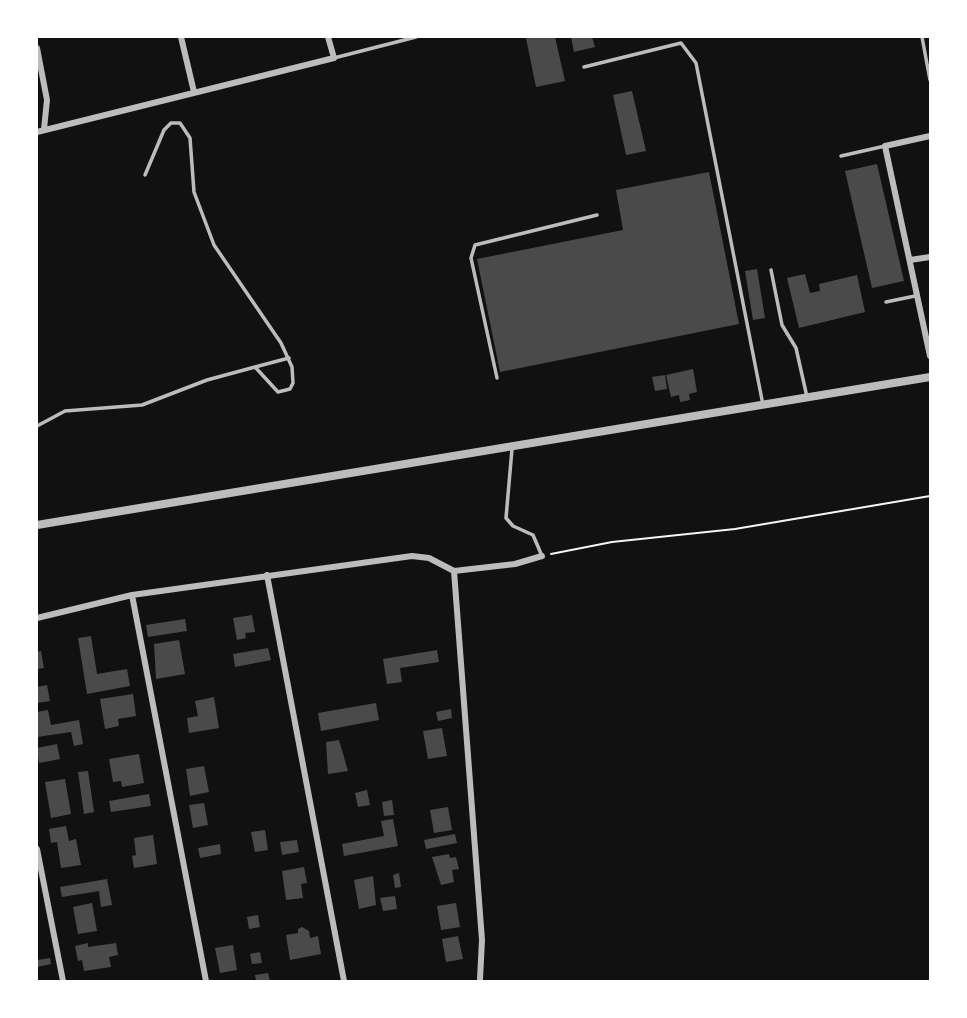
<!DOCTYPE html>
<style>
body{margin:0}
#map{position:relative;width:967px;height:1018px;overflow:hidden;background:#111;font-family:Merriweather,serif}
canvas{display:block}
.frame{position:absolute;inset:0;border:38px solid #fff;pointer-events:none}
</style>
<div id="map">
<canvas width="967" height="1018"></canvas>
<div class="frame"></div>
</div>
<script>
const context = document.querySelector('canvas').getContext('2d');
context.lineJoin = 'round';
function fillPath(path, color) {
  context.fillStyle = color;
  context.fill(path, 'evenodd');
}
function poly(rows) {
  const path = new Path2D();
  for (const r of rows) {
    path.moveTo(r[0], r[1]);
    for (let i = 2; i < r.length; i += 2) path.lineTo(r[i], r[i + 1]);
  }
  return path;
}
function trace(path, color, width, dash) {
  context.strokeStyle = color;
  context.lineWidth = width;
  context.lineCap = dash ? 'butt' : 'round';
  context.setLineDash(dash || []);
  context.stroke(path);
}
const building = poly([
 [555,37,565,81,536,87,526,38],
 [571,37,592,37,595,47,574,52],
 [632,91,646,151,626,155,613,95],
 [877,164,904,281,872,288,845,171],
 [709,172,739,324,500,372,477,259,623,230,616,190],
 [757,269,765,318,753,320,745,271],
 [805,274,810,293,820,291,819,284,857,275,865,312,799,328,787,278],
 [693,369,697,392,689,394,690,400,680,402,679,395,671,397,666,375],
 [665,375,667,389,655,391,652,377],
 [252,615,255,632,245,633,246,638,237,640,233,618],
 [185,619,187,631,148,637,146,625],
 [91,636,97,674,127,669,130,686,87,694,78,638],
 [179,640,185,674,156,679,154,644],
 [268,648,271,660,235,667,233,654],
 [437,650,439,662,400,668,402,682,387,684,383,659],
 [41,651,44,668,37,669,37,652],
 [47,685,50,701,37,703,37,687],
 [133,694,136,716,118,719,119,726,105,729,100,699],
 [214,697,219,728,189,733,187,718,198,716,195,701],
 [376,703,379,720,321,731,318,713],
 [451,709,452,718,438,721,436,712],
 [48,710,51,725,79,720,83,744,74,746,71,732,37,737,37,712],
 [442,728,447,756,428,759,423,731],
 [339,740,348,771,328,774,326,742],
 [57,744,60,759,39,763,37,748],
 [139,754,144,783,122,787,121,781,113,782,109,759],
 [204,766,209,792,190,796,186,769],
 [88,771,94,812,84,814,78,772],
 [65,779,71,814,51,818,45,782],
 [367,790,370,805,358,807,355,793],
 [149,794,151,806,111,812,109,801],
 [392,800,394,815,384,816,382,802],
 [204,803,208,825,193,828,189,805],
 [448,807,452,830,434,833,430,810],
 [393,819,398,846,344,856,342,844,384,836,381,821],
 [66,826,69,841,76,839,81,865,61,868,57,842,51,843,49,829],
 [265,830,268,850,255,852,251,832],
 [455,834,457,843,426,849,424,840],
 [153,835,157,864,134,868,132,856,136,855,134,838],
 [297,840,299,852,282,855,280,842],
 [220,844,221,854,200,858,198,848],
 [449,854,450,858,456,857,459,869,452,870,454,882,441,885,432,857],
 [304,867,307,883,301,884,303,898,286,900,282,871],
 [399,873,401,887,395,888,393,875],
 [373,876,376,905,359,909,354,880],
 [107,879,112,905,101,907,99,891,62,897,60,887],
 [395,896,397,909,383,911,380,898],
 [92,903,97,931,78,934,73,907],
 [456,903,460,927,441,930,437,906],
 [258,915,260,927,249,929,247,917],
 [302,927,309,931,310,938,318,936,321,954,290,960,286,935,298,933,298,929],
 [458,936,463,959,446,962,442,939],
 [88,943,88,947,116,943,118,955,109,957,111,967,84,971,82,960,78,961,75,946],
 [233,945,237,970,220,973,215,948],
 [260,952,262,963,252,964,250,954],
 [50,958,51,964,37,967,37,960],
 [268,973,270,981,256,981,255,975]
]);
const path = poly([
 [551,554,612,542,735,529,930,496]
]);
const service = poly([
 [922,37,930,80],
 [334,58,416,37],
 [584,67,681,43,696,63,763,405],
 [841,156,885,146],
 [771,270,782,325,796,348,807,397],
 [886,302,915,296],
 [255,367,289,358],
 [497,378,471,258,475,245,597,215],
 [37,426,65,411,142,405,207,380,255,367,278,392,290,389,293,383,292,367,281,343,214,245,194,192,190,138,180,123,171,123,164,130,145,175],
 [512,449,506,518,513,526,533,535,542,556]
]);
const minor = poly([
 [181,37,194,92],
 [37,48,47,100,44,129],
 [37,132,334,58,328,37],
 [930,136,885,146,930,356],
 [910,260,930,257],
 [454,571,482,940,480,979],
 [267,575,344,981],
 [132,595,206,981],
 [37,618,132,595,412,556,429,558,454,571,515,564,542,556],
 [37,849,63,981]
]);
const tertiary = poly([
 [37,525,930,377]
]);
fillPath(building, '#4a4a4a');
trace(path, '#f5f5f5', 2);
trace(service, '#bcbcbc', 3.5);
trace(minor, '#bcbcbc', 6);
trace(tertiary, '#bcbcbc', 8);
</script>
